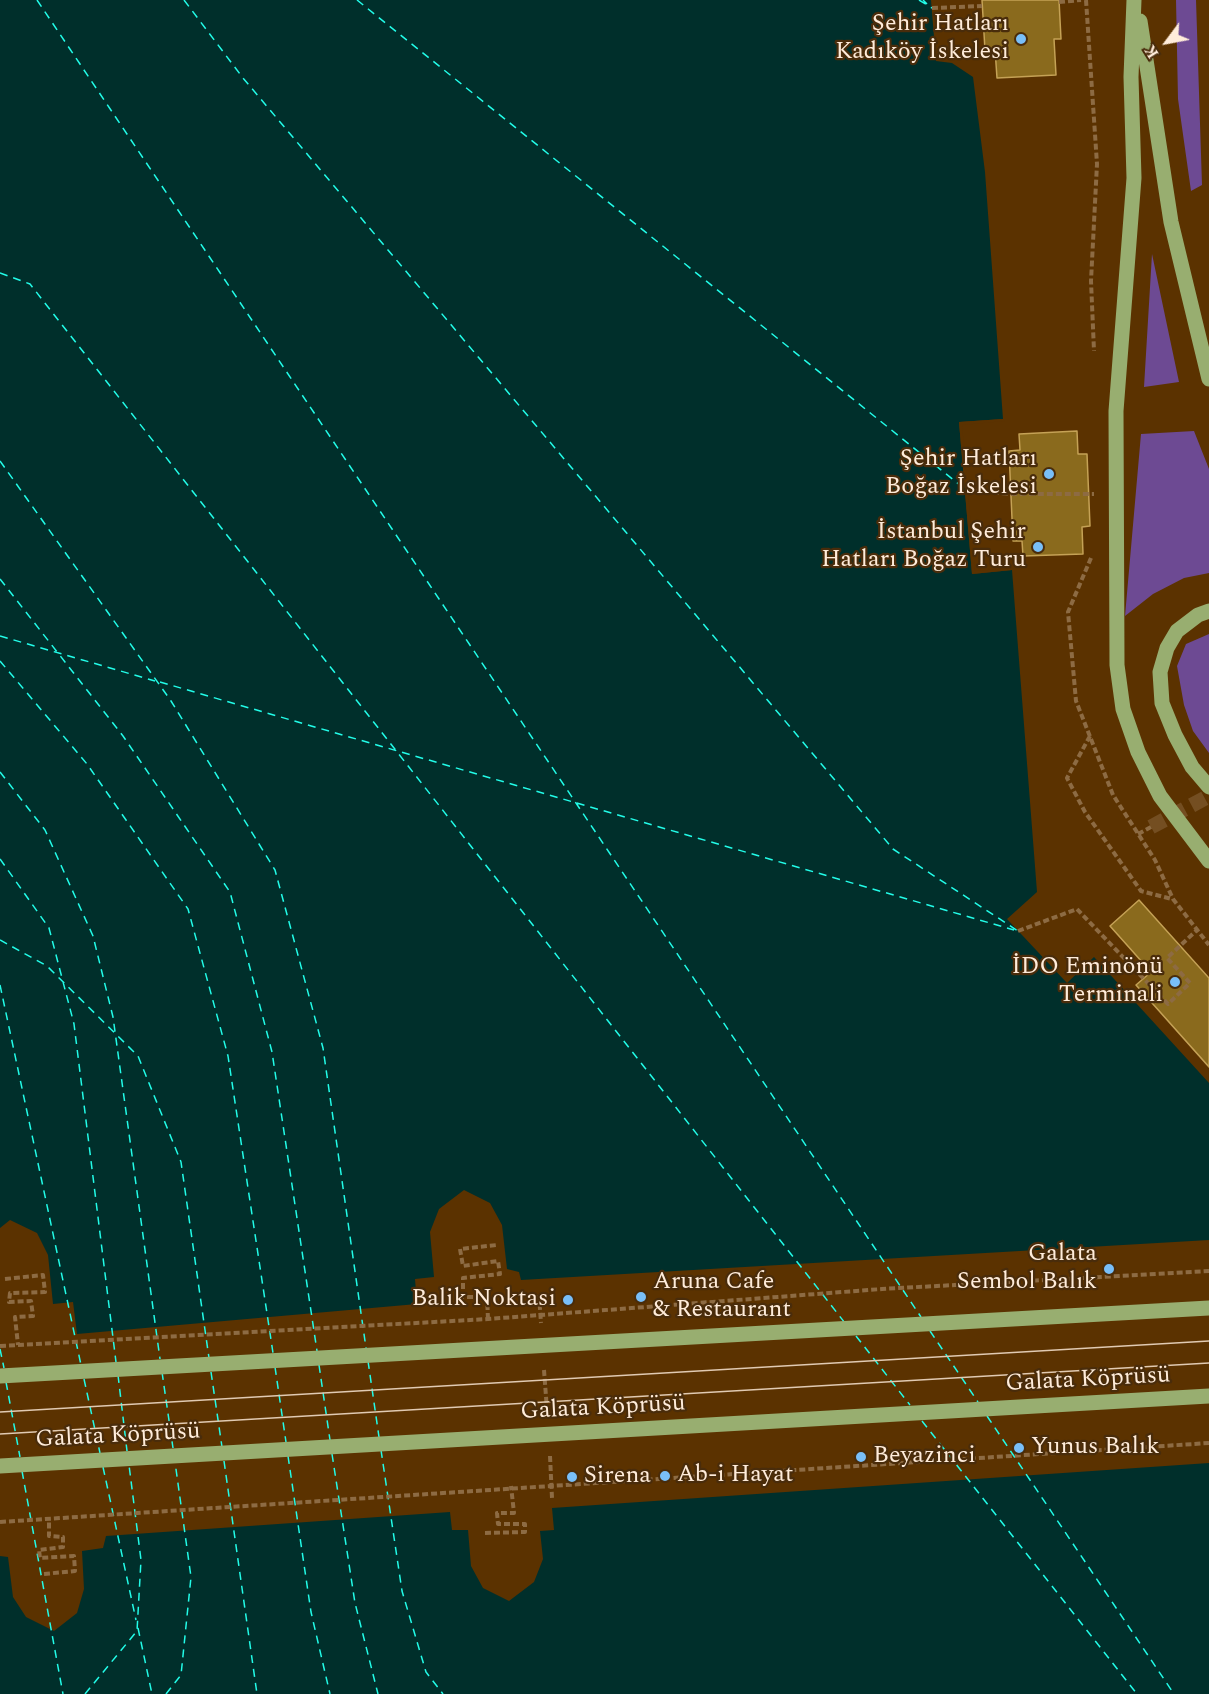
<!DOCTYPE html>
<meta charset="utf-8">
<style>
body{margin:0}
#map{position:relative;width:1209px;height:1694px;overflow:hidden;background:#5b3200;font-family:Spectral,serif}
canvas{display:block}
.north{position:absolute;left:1137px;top:12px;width:60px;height:60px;-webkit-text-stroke:4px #492c0b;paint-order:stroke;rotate:238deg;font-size:16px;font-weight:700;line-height:24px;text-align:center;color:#ffecda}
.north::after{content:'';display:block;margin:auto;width:21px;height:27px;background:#ffecda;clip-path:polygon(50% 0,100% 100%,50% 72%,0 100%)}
</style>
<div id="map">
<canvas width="1209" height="1694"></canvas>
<div class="north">K</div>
</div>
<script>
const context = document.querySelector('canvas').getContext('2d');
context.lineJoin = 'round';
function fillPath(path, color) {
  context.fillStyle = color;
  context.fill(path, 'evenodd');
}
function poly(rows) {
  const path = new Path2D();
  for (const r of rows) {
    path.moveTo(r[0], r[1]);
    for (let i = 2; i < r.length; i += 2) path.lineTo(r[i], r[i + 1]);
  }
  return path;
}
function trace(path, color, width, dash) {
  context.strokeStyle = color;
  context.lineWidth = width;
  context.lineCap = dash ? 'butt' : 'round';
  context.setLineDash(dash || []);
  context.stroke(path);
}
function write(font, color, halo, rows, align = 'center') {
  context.font = font + ' Spectral,serif';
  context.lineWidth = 4.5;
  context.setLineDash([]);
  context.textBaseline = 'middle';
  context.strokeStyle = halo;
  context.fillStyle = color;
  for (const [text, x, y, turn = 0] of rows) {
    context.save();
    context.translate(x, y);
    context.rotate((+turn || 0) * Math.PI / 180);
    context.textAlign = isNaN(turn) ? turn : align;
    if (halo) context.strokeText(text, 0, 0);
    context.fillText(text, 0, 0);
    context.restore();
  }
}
const green = poly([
 [1176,0,1196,0,1202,185,1191,191,1178,99],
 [1152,254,1179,382,1144,387],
 [1194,431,1209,469,1209,573,1184,578,1153,594,1125,616,1141,434],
 [1209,634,1209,753,1193,731,1184,705,1177,666,1186,644]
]);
const water = poly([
 [0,0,931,0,936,61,952,63,973,77,985,172,1003,419,959,422,972,574,1012,570,1037,892,1007,919,1067,983,1094,957,1209,1083,1209,1694,0,1694]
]);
const pier = poly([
 [1003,419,1005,421,962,425,975,571,1014,568,1012,570,972,574,959,422],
 [464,1190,490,1203,502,1225,507,1269,519,1272,521,1280,1209,1240,1209,1463,552,1508,554,1530,540,1531,543,1559,534,1582,509,1601,483,1588,471,1566,468,1530,452,1530,450,1512,106,1536,103,1548,82,1551,84,1589,77,1613,54,1631,26,1617,13,1597,8,1557,0,1556,0,1228,10,1220,37,1233,48,1255,53,1304,73,1302,77,1334,417,1304,415,1279,434,1277,430,1232,439,1209]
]);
const ferry = poly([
 [37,0,921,1317],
 [184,0,243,78,893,849,1018,931],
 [357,0,966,490],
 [919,0,932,8],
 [923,0,927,4],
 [0,273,30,284,845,1323],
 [0,461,171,701,275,870,323,1048,366,1348],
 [0,579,123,736,230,892,272,1052,317,1351],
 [0,636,155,681],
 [0,661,87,764,188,909,228,1056,273,1353],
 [160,682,1014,930],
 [0,772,45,830,93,936,113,1017,160,1359],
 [0,859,49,928,74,1024,116,1362],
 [0,940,47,966,138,1056,181,1162,209,1358],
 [0,985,81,1365],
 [930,1331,978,1402],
 [856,1336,910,1405],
 [0,1349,4,1368],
 [368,1361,379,1437],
 [319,1365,330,1440],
 [275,1367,286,1442],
 [162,1372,173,1448],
 [211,1372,222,1447],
 [118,1375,127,1451],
 [84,1379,100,1453],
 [6,1382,20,1457],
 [987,1416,1174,1694],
 [922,1421,1137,1694],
 [381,1450,402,1591,426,1672,443,1694],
 [332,1454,355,1603,378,1694],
 [288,1456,311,1612,330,1694],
 [224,1461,257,1694],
 [103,1467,136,1620],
 [22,1471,63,1694],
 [138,1628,152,1694],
 [85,1694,137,1631,141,1560,129,1465],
 [166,1694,181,1675,191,1577,175,1462]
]);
const building = poly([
 [982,0,1059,0,1061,39,1054,39,1056,75,997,78,995,49,985,50,982,0],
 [1077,431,1078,454,1087,454,1090,526,1082,527,1083,554,1023,556,1022,541,1013,541,1009,451,1020,450,1019,434,1077,431],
 [1139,900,1209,978,1209,1067,1136,985,1151,972,1110,926,1139,900]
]);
const streetTunnel = poly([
 [1151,827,1209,796]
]);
const path = poly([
 [1086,0,1097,164,1091,281,1094,351],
 [1059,2,1081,0],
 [932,8,982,6],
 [966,490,1010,494,1094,494],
 [1091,558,1068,612,1076,701,1113,795,1155,860,1173,899,1209,945],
 [1090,736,1067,778,1085,812,1141,891,1172,899],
 [1138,834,1151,827],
 [1018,931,1077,909,1168,1004,1190,983,1167,958,1197,930],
 [5,1279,43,1275,45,1292,10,1293,9,1302,31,1301,33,1316,15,1317,18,1345],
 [539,1295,541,1323],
 [488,1319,487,1297,463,1297,463,1278,500,1274,498,1261,463,1266,460,1249,497,1245],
 [544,1370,547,1410],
 [550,1456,552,1498],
 [485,1533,525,1532,525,1524,498,1524,497,1513,514,1513,511,1486],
 [44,1574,75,1571,74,1556,40,1558,39,1550,63,1547,63,1537,49,1536,49,1520]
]);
const primary = poly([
 [1134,0,1131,77,1134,178,1116,411,1117,665,1123,709,1138,752,1160,796,1209,861],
 [1140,21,1171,222,1209,379],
 [1209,611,1198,615,1177,631,1167,648,1160,672,1162,703,1175,735,1192,767,1209,787]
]);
const tram = poly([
 [0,1412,1209,1341],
 [0,1434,1209,1363]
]);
const pathBridge = poly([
 [0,1346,488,1319,882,1289,1209,1271],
 [0,1522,1209,1443]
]);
const primaryBridge = poly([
 [0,1376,1209,1308],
 [0,1466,1209,1396]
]);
const markers = [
 [1021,39,6,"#79bff8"],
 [1049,474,6,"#79bff8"],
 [1038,547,6,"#79bff8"],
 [1175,982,6,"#79bff8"],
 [1109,1269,6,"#79bff8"],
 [641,1297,6,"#79bff8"],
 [568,1300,6,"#79bff8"],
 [1019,1448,6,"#79bff8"],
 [861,1457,6,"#79bff8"],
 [665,1476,6,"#79bff8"],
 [572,1477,6,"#79bff8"]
];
const poiNames = [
 ["Şehir Hatları",1009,25],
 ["Kadıköy İskelesi",1009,53],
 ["Şehir Hatları",1037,460],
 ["Boğaz İskelesi",1037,488],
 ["İstanbul Şehir",1026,533],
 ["Hatları Boğaz Turu",1026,561],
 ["İDO Eminönü",1163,968],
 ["Terminali",1163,996],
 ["Galata",1097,1255],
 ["Sembol Balık",1097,1283],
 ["Aruna Cafe",653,1283,"left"],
 ["& Restaurant",653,1311,"left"],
 ["Balik Noktasi",556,1300],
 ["Yunus Balık",1031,1448,"left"],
 ["Beyazinci",873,1457,"left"],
 ["Ab-i Hayat",677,1476,"left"],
 ["Sirena",584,1477,"left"]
];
const streetNames = [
 ["Galata Köprüsü",1088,1381,-3],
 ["Galata Köprüsü",603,1409,-3],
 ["Galata Köprüsü",118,1437,-3]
];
fillPath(green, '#6d4a93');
fillPath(water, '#002f2b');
fillPath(pier, '#5b3200');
trace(ferry, '#22fce8', 1.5, [8, 6]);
fillPath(building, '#8a6a1d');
trace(building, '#c5a256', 1.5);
trace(streetTunnel, '#744e21', 15, [15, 8]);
trace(path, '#8d6b43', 4, [6, 3]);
trace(primary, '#98ae70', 15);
trace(tram, '#e1cab2', 1.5);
trace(pathBridge, '#8d6b43', 4, [6, 3]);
trace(primaryBridge, '#98ae70', 15);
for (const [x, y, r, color] of markers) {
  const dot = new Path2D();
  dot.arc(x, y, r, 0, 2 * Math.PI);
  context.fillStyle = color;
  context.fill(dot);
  trace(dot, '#492c0b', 2);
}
write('24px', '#ffecda', '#492c0b', poiNames, 'right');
write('24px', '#ffecda', '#492c0b', streetNames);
</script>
